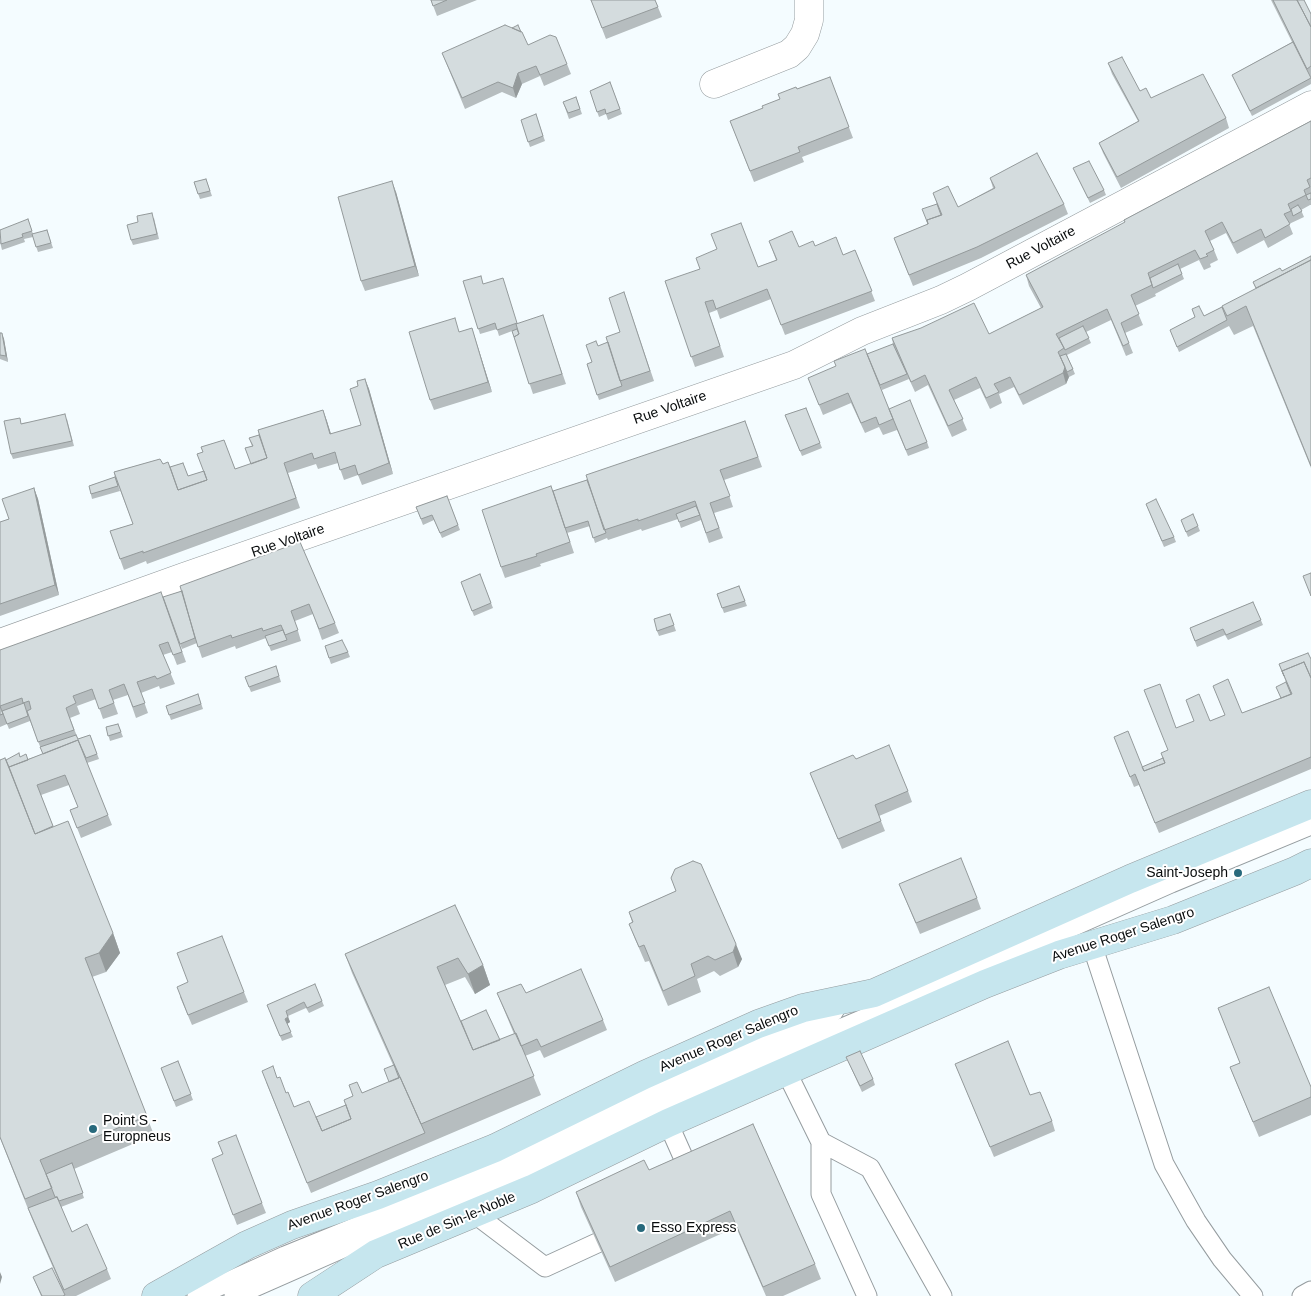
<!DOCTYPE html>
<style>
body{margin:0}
canvas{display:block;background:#f4fcff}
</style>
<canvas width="1311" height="1296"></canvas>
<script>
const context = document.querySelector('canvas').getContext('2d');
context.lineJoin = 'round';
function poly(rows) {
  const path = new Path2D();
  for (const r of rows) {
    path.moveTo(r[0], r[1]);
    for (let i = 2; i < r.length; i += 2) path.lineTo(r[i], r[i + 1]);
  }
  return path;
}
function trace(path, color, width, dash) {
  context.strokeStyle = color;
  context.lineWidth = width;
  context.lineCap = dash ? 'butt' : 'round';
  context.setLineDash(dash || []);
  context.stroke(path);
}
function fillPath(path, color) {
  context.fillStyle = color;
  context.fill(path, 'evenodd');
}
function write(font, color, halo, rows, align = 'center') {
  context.font = font + ' Arial,sans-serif';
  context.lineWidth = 4;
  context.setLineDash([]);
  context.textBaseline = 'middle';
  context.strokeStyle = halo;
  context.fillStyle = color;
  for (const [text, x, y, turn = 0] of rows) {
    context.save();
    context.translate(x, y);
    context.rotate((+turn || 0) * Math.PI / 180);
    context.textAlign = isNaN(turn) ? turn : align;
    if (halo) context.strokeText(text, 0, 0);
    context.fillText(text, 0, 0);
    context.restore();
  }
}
const service = poly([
 [1092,945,1164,1164,1196,1221,1222,1259,1253,1296],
 [786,1071,821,1142,870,1168,942,1296],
 [668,1123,692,1177],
 [821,1142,821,1194,867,1296],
 [475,1214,545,1267,621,1232],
 [197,1296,285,1256,349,1230,531,1152,656,1088,834,1011],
 [234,1296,377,1233,560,1158,639,1116,704,1087,866,1018,1171,883,1311,825],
 [1302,1296,1311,1291]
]);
const minor = poly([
 [714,84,789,54,797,47,805,34,809,20,809,0],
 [0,643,184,577,794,365,862,331,941,300,968,287,1311,105]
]);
const secondary = poly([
 [156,1296,247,1245,292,1225,378,1195,495,1148,644,1075,758,1024,803,1008,874,993,1130,879,1311,804],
 [312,1296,376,1254,532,1189,668,1123,985,984,1059,955,1173,920,1295,871,1311,863]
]);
const wall = poly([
 [431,0,477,0,437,16],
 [591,0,655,0,662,17,606,39],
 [1271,0,1304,0,1311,14,1311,84,1252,116,1232,75,1292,42],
 [528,45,567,64,571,74,544,86,540,76,522,84,516,98,502,92,465,109,442,53],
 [1108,63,1140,91,1151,98,1226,118,1229,128,1121,188,1103,153,1099,143,1138,121,1112,74],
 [830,77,853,138,802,157,804,162,754,182,730,121,763,108,797,89],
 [610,82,622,114,608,120,606,114,599,117,590,91],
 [576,97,582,114,569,119,563,102],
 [536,114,545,141,530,147,521,120],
 [1311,121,1311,205,1310,205,1301,210,1304,217,1289,224,1293,234,1268,248,1264,240,1237,254,1226,233,1210,241,1214,250,1218,260,1210,264,1211,267,1204,270,1199,260,1180,269,1184,279,1155,294,1156,296,1135,306,1143,325,1125,333,1133,353,1126,356,1111,320,1086,332,1091,343,1067,355,1075,374,1069,377,1066,384,1023,405,1014,387,999,394,1002,403,990,409,980,388,954,400,967,430,952,437,928,385,915,392,909,379,882,390,874,372,889,409,927,442,929,448,908,456,897,430,883,435,879,427,865,433,851,403,823,415,808,378,893,344,892,338,989,334,1041,308,1029,286,1026,275,1125,223,1124,220],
 [1073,168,1104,190,1106,195,1090,203],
 [990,178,1064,204,1068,214,981,258,913,286,894,238,928,224,937,204,933,193,958,207,993,188],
 [206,179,212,196,200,199,194,182],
 [396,192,419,276,365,291,361,281],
 [154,218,159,239,133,245,131,240,138,222],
 [28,219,33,234,47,230,53,248,38,252,33,237,24,239,25,242,2,250,0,242],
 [769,241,799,247,815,246,843,255,855,250,875,301,785,335,771,299,720,319,717,310,709,313,724,357,695,367,665,281,758,267,776,260],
 [1311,256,1311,468,1253,326,1234,335,1229,326,1179,352,1170,330,1195,317,1192,309,1204,316,1256,289,1253,282,1282,271],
 [463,281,484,284,517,323,546,325,566,384,533,394,512,331,499,336,497,329,480,334],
 [624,292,654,381,599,400,587,364,592,362,598,346,608,342,620,332],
 [472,328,492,392,434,410,430,400,459,332],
 [0,333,4,339,8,362,0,359],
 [365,379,369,389,393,474,362,485,358,475,344,480,338,463,318,469,316,464,288,473,300,508,147,564,146,561,124,570,110,531,133,524,117,482,120,491,92,499,89,486,115,477,114,472,160,459,163,464,168,462,170,467,183,463,188,476,204,471,197,454,203,452,201,447,224,440,235,469,251,464,245,448,252,446,249,438,259,435,258,430,323,410,331,434,361,425,350,389,358,386,357,381],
 [806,408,822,448,802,456,785,415],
 [67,419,74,446,13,459,11,454,22,423],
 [745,421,762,467,724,480,733,507,714,513,723,538,709,543,701,520,681,528,678,519,642,531,641,529,608,540,607,538,595,543,590,526,567,533,566,529,574,553,540,564,541,566,505,578,501,567,553,491,587,480],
 [34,488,38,499,59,595,0,616,0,522,9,519],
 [447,496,460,530,442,538,434,520,423,525,416,507],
 [1146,504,1174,537,1176,542,1164,547],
 [1193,514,1200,531,1188,537,1181,520],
 [300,542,335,623,339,633,322,640,313,614,295,621,301,641,271,651,266,638,236,649,235,646,202,658,197,643,182,649,171,620,186,662,177,665,172,652,163,655,175,684,160,689,159,686,141,693,148,713,136,718,128,695,113,700,118,714,103,719,96,699,77,706,80,714,70,718,78,739,90,735,99,759,87,763,112,825,81,838,70,810,78,807,69,785,41,795,53,826,113,933,120,953,106,972,92,977,154,1135,74,1169,84,1198,61,1207,72,1232,107,1269,111,1279,76,1296,41,1296,33,1277,61,1286,32,1219,0,1138,0,760,6,760,20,757,28,759,43,754,30,721,9,729,7,724,0,727,0,650,182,591],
 [480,574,493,608,474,616,461,582],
 [739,586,747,606,724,613,717,594],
 [1253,602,1263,625,1228,640,1225,635,1197,647,1190,628],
 [670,614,676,631,659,636,657,631],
 [325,646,348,652,350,657,331,664],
 [1311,659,1311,769,1159,833,1139,785,1134,787,1114,737,1142,767,1163,758,1168,750,1176,728,1210,721,1225,715,1213,686,1242,713,1280,698,1286,682,1279,664],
 [276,666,281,682,251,692,245,677],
 [198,694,203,709,171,720,166,706],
 [118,724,123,737,110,741,106,727],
 [856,759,908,791,912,802,879,816,885,831,842,849,810,773],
 [671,878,742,959,738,967,720,976,714,971,697,979,701,992,668,1006,649,961,645,962,635,939,629,924,632,922,629,912,676,891],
 [899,884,977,898,981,909,920,934],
 [455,905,483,965,490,985,475,994,465,977,445,985,461,1021,499,1040,514,1034,497,993,526,993,603,1020,607,1030,544,1058,540,1050,525,1056,541,1095,311,1193,266,1082,277,1078,294,1107,316,1117,346,1105,362,1093,389,1082,393,1065,352,973,345,954],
 [188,982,244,992,248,1002,192,1025,180,997],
 [322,1001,324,1006,309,1013,306,1008,288,1016,290,1022,287,1024,293,1037,282,1041,267,1005],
 [1218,1008,1311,1087,1311,1115,1259,1137,1236,1082,1230,1067,1240,1063],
 [846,1057,873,1079,875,1085,862,1092],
 [178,1061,193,1100,176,1107,161,1068],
 [955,1064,1030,1095,1052,1121,1055,1131,994,1157],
 [753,1124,815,1264,821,1279,783,1296,766,1296,736,1227,615,1282,581,1207,576,1192,649,1170],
 [218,1142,262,1203,266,1213,237,1225,212,1159,223,1155]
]);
const shadedWall = poly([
 [518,73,522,84,516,98,513,88],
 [392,181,396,192,419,276,415,266],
 [472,328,475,338,492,392,488,382],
 [2,333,4,339,8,362,6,356],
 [1065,367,1069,377,1066,384,1063,373],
 [365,379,369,389,393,474,389,463],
 [323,410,327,421,334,444,330,434],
 [34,488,38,499,59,595,55,585],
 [113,933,120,953,106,972,99,953],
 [736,944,742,959,738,967,733,952],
 [483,965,490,985,475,994,468,974],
 [288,1017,290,1022,287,1024,285,1019],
 [0,1272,2,1277,0,1284]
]);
const building = poly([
 [431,0,447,0,433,6,431,0],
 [591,0,655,0,658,7,602,28,591,0],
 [1273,0,1297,0,1311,27,1311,66,1307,69,1273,0],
 [1297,0,1304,0,1311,14,1311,27,1297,0],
 [505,25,522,32,528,45,550,35,556,37,567,64,540,75,536,66,518,73,513,88,498,82,462,98,442,53,505,25],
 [518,25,521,32,512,28,518,25],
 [1293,42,1311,78,1250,111,1232,75,1293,42],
 [1122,57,1140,91,1146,88,1151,98,1203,74,1226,118,1117,177,1099,143,1139,121,1108,63,1122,57],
 [830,77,849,127,798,147,800,152,750,171,730,121,763,108,762,106,780,99,778,94,796,87,797,89,830,77],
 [610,82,620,109,606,114,605,109,597,112,590,91,610,82],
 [576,97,580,109,568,113,563,102,576,97],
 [536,114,543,136,528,142,521,120,536,114],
 [1311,121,1311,178,1307,180,1310,187,1304,190,1306,195,1288,204,1291,211,1284,214,1290,224,1265,238,1261,229,1233,243,1222,222,1205,231,1214,250,1206,254,1208,256,1200,259,1195,250,1148,273,1152,285,1131,295,1139,314,1121,323,1129,343,1123,346,1107,309,1056,334,1064,348,1058,352,1065,367,1063,373,1019,395,1010,377,994,384,999,392,986,398,976,377,949,390,963,419,948,426,925,375,911,382,892,338,921,328,974,303,989,334,1043,307,1026,275,1125,222,1124,220,1311,121],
 [1037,153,1064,204,977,247,909,275,894,238,928,224,927,220,942,215,933,193,948,186,958,207,995,188,990,178,1037,153],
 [1089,161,1104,190,1088,198,1073,168,1089,161],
 [206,179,210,191,198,194,194,182,206,179],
 [392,181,415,266,361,281,338,197,392,181],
 [1311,193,1311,199,1308,200,1306,195,1311,193],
 [937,204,941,215,927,220,928,224,922,209,937,204],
 [1298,205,1302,211,1293,216,1291,209,1298,205],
 [152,213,157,234,131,240,127,225,138,222,137,216,152,213],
 [28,219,32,231,22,234,23,237,1,244,0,230,28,219],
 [741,223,758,267,777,260,769,241,792,231,799,247,813,241,815,246,836,237,843,255,855,250,872,291,781,325,767,289,716,309,713,300,705,302,720,346,691,357,665,281,700,269,696,258,717,249,711,234,741,223],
 [47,230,51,243,36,247,32,234,47,230],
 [1311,256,1311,260,1256,288,1253,282,1280,268,1282,271,1311,256],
 [1311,260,1311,466,1246,306,1227,316,1222,306,1311,260],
 [1178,264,1182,274,1153,288,1150,278,1178,264],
 [481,276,483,284,503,278,517,323,497,330,495,323,478,329,463,281,481,276],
 [624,292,650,371,620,381,606,337,620,332,609,298,624,292],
 [1199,306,1204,316,1222,307,1227,320,1177,347,1170,330,1195,317,1192,309,1199,306],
 [543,315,562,374,529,384,514,337,519,334,516,324,543,315],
 [455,318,459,332,472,328,488,382,430,400,409,332,455,318],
 [1083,326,1089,338,1065,350,1059,338,1083,326],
 [517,329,519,334,514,337,512,331,517,329],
 [0,333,2,333,6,356,0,355,0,333],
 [596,341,598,346,608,342,622,386,597,395,587,364,592,362,586,345,596,341],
 [893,344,907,374,880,385,867,354,893,344],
 [865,349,893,419,879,425,876,417,861,423,848,393,819,405,808,378,836,366,834,361,865,349],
 [1066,354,1073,369,1067,372,1060,356,1066,354],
 [365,379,389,463,358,475,355,465,340,470,335,452,314,459,312,453,284,463,296,498,143,553,143,551,120,559,110,531,133,524,114,472,160,459,163,464,168,462,178,490,207,480,197,454,203,452,201,447,224,440,235,469,267,458,258,430,323,410,330,434,361,425,350,389,358,386,357,381,365,379],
 [910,400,927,442,906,450,889,409,910,400],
 [806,408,820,443,800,451,785,415,806,408],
 [65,414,72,441,11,454,4,421,20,418,21,424,65,414],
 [745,421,758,457,720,470,730,496,710,503,719,528,706,533,695,501,638,521,638,519,604,530,586,475,745,421],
 [259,435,267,458,251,464,245,448,253,446,249,438,259,435],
 [183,463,188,476,204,471,207,480,178,490,170,467,183,463],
 [115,477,118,486,91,494,89,486,115,477],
 [587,480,606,533,593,538,588,521,565,528,553,491,587,480],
 [551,486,570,542,536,554,537,556,501,567,482,510,551,486],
 [34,488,55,585,0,604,0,522,9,519,2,499,34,488],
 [447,496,458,525,440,533,432,515,421,519,416,507,447,496],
 [1156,499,1174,537,1162,541,1146,504,1156,499],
 [696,506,700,515,679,522,676,514,696,506],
 [1193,514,1198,526,1186,532,1181,520,1193,514],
 [300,542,335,623,319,629,309,604,291,611,298,630,285,635,281,625,263,631,262,628,232,638,231,635,198,647,180,586,300,542],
 [1311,573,1311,596,1303,576,1311,573],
 [480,574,491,603,472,611,461,582,480,574],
 [739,586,745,601,722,608,717,594,739,586],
 [182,591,195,638,180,644,163,597,182,591],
 [161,592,182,652,173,655,168,642,159,645,171,673,157,679,155,676,137,682,145,703,133,707,124,684,109,690,114,703,99,709,92,689,73,696,76,703,66,708,74,730,38,742,27,711,31,709,29,701,23,703,22,698,0,706,3,714,0,715,0,650,161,592],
 [1253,602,1261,620,1226,635,1223,629,1195,641,1190,628,1253,602],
 [670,614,674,625,657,631,654,619,670,614],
 [283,630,287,640,269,646,265,636,283,630],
 [342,640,348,652,329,658,325,646,342,640],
 [1308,653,1311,659,1311,678,1304,662,1282,671,1284,676,1279,664,1308,653],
 [1304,662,1311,678,1311,757,1155,823,1135,774,1130,777,1114,737,1128,731,1144,771,1165,763,1161,753,1168,750,1144,690,1160,684,1176,728,1194,721,1186,700,1199,694,1210,721,1225,715,1213,686,1228,679,1242,713,1292,694,1282,671,1304,662],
 [276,666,279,676,249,687,245,677,276,666],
 [1286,682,1291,694,1281,698,1276,687,1286,682],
 [198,694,201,704,169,715,166,706,198,694],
 [24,703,28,716,7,724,2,711,24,703],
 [118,724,121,732,108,736,106,727,118,724],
 [76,735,78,739,90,735,97,754,86,758,78,740,43,754,40,747,76,735],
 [78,740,108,815,77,828,70,810,78,807,65,775,37,785,53,826,35,834,9,767,78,740],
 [889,745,908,791,875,805,881,821,838,839,810,773,853,755,856,759,889,745],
 [19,753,20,757,26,754,28,760,9,767,6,760,19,753],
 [5,758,35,834,68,821,113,933,99,953,85,958,147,1116,40,1160,52,1188,25,1199,0,1137,0,760,5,758],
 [1163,758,1165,763,1144,771,1142,767,1163,758],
 [961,858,977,898,916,923,899,884,961,858],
 [693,861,701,864,736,944,733,952,715,960,708,956,691,964,695,976,663,991,644,945,639,947,629,924,633,922,629,912,676,891,671,878,675,869,693,861],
 [455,905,483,965,468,974,458,958,437,967,473,1050,516,1033,534,1076,421,1124,345,954,455,905],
 [222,936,244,992,188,1015,177,987,188,982,177,953,222,936],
 [581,969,603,1020,541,1047,537,1039,521,1046,497,993,521,984,526,993,581,969],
 [315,984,322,1001,307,1008,304,1002,286,1011,288,1017,285,1019,291,1032,280,1036,267,1005,315,984],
 [1269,987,1311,1087,1311,1097,1253,1122,1230,1067,1240,1063,1218,1008,1269,987],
 [486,1010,500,1040,473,1050,461,1021,486,1010],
 [1008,1041,1030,1095,1040,1092,1052,1121,990,1147,955,1064,1008,1041],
 [860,1051,873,1079,860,1086,846,1057,860,1051],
 [178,1061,191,1094,174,1101,161,1068,178,1061],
 [394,1065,399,1078,389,1082,384,1069,394,1065],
 [273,1066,277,1078,280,1077,286,1093,288,1092,294,1107,309,1101,322,1131,351,1119,344,1100,353,1096,349,1085,357,1082,362,1093,400,1077,425,1133,307,1183,262,1071,273,1066],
 [346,1105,351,1119,322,1131,316,1117,346,1105],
 [753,1124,815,1264,763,1287,730,1211,610,1267,576,1192,644,1160,649,1170,753,1124],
 [236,1135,262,1203,233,1215,212,1159,223,1154,218,1142,236,1135],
 [72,1163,83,1193,59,1201,57,1197,55,1197,46,1174,72,1163],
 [57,1197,72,1232,87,1224,107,1269,64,1290,28,1208,57,1197],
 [52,1268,65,1295,63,1296,42,1296,33,1277,52,1268]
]);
const markers = [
 [1238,873,5,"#27697c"],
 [93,1129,5,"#27697c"],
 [641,1228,5,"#27697c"]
];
const streetNames = [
 ["Rue Voltaire",1041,248,-28],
 ["Rue Voltaire",670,408,-19],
 ["Rue Voltaire",288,541,-19],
 ["Avenue Roger Salengro",1123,935,-18],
 ["Avenue Roger Salengro",729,1039,-23],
 ["Avenue Roger Salengro",358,1201,-20],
 ["Rue de Sin-le-Noble",457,1221,-23]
];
const poiNames = [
 ["Saint-Joseph",1228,873,"right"],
 ["Point S -",103,1121],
 ["Europneus",103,1137],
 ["Esso Express",651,1228]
];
trace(service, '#959c9f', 21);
trace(minor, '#959c9f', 29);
trace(secondary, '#959c9f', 29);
trace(service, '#fff', 19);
trace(minor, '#fff', 28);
trace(secondary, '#c6e6ee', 28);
fillPath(wall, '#b6bdbf');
fillPath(shadedWall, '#949a9b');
fillPath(building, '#d4dcde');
trace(building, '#949a9b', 1);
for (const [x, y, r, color] of markers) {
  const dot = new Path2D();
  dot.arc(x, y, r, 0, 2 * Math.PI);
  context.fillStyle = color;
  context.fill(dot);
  trace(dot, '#fff', 2);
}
write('14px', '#090c0d', '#fff', streetNames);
write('14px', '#090c0d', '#fff', poiNames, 'left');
</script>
